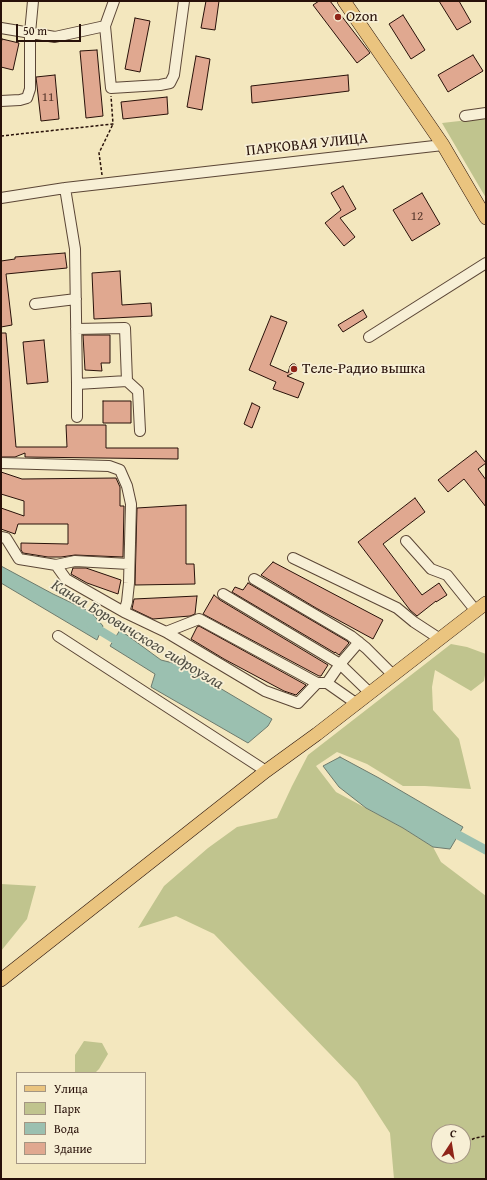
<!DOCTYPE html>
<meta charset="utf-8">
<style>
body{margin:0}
#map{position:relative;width:487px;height:1180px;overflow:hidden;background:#f3e7be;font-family:"Gentium Book Plus",serif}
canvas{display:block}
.frame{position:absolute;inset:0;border:2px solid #281109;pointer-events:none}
.legend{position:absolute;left:16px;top:1072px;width:130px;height:92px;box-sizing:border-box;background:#f7efd5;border:1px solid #a49683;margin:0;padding:5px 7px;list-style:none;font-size:12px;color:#281109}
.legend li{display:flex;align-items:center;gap:8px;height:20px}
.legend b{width:20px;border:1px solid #a49683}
.north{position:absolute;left:431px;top:1124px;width:40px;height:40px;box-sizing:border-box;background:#f7efd5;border:1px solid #a49683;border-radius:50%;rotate:12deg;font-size:11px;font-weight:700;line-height:16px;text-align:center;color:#281109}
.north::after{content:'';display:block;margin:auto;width:14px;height:18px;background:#8f2418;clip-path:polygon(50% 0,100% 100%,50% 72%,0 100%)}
.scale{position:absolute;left:16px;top:24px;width:65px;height:18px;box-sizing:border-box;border:2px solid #281109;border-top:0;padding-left:5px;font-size:12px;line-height:14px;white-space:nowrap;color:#281109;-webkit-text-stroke:3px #f7efd5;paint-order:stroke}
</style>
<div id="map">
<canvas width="487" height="1180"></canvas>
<div class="frame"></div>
<ul class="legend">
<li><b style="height:5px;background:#eac47f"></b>Улица</li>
<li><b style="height:11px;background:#c0c48e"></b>Парк</li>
<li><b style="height:11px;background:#9bc0b0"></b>Вода</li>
<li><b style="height:11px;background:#e0a890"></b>Здание</li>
</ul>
<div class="north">С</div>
<div class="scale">50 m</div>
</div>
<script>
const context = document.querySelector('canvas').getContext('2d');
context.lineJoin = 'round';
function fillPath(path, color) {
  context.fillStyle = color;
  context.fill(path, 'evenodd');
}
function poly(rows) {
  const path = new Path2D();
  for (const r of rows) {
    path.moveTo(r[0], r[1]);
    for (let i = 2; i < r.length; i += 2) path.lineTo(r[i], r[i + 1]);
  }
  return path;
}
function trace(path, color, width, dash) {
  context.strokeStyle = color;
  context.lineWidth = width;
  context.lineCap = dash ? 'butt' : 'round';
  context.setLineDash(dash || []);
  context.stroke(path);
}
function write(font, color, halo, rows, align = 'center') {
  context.font = font + ' "Gentium Book Plus",serif';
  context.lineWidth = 3.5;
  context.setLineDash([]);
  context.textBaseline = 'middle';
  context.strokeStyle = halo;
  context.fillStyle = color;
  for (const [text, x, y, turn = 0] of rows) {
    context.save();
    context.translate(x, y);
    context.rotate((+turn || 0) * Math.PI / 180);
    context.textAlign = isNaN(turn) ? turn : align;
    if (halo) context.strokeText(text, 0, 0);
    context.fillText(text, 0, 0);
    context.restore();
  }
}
const green = poly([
 [486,118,486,198,442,123],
 [451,644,467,647,486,654,486,669,484,681,471,691,435,670,432,687,433,710,459,739,471,789,425,786,403,786,367,764,337,752,316,766,336,792,403,828,433,847,441,862,486,896,486,1179,394,1179,390,1133,357,1082,214,934,176,916,138,928,164,886,208,848,237,827,277,818,292,786,308,755],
 [439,1132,463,1132,463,1156,439,1156],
 [1,884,36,886,27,919,1,951],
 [84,1041,102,1043,108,1054,99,1069,95,1073,75,1072,75,1055]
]);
const water = poly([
 [1,566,53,594,91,612,103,626,97,640,1,583,1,566],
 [120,630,161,660,181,665,272,719,268,726,248,743,151,687,155,674,110,646,120,630],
 [340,757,379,778,463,827,450,849,433,847,403,828,366,808,339,787,323,766,340,757]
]);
const canal = poly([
 [91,625,124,645],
 [449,830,486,850]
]);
const building = poly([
 [206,1,219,1,215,30,201,28,206,1],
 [319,1,330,1,370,53,357,63,313,5,319,1],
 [439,1,459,1,471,22,457,30,439,1],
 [403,15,425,50,411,59,389,24,403,15],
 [135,18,150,21,140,72,125,69,135,18],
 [2,39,19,43,13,70,1,67,1,44,2,39],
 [97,50,103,116,86,118,80,51,97,50],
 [473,55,483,71,448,92,438,75,473,55],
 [196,56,210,59,202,110,187,107,196,56],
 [55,75,59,119,41,121,36,77,55,75],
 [348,75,349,91,252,103,251,86,348,75],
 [167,97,168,114,123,119,121,102,167,97],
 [343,186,356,209,340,218,355,237,344,246,325,223,341,210,331,193,343,186],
 [422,193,440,224,412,241,393,210,422,193],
 [65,253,67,268,6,274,12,325,1,327,1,261,15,259,15,257,65,253],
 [120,271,122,305,151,303,152,316,94,319,92,273,120,271],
 [363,310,367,317,343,332,338,325,363,310],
 [271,316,287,322,270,365,288,373,290,366,292,364,295,364,297,366,297,371,287,376,304,383,298,398,273,389,276,382,249,370,271,316],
 [1,333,6,333,16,447,67,447,66,425,106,425,106,448,178,448,178,459,25,457,25,453,15,457,1,457,1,333],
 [83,335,110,335,110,363,101,363,102,371,85,370,83,335],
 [44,340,48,382,27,384,23,342,44,340],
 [103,401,131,401,131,423,103,423,103,401],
 [252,403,260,407,252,428,244,424,252,403],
 [476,451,486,463,478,469,486,480,486,507,464,479,448,492,438,480,476,451],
 [1,472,22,479,116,478,120,487,120,506,124,506,123,557,75,555,61,557,48,557,23,553,21,550,21,543,68,544,68,524,18,524,15,534,1,529,1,508,24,516,24,501,1,494,1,472],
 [415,498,425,512,383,544,422,595,439,583,447,595,436,602,436,601,417,616,410,610,358,542,415,498],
 [186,505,186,564,194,564,195,584,135,585,137,508,186,505],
 [273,562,383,620,373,639,316,608,261,575,273,562],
 [73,568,86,568,121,580,118,594,87,583,71,574,73,568],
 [248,583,347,641,349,643,339,655,335,652,335,653,232,592,235,587,243,590,248,583],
 [214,595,220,600,328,665,321,676,319,676,203,614,214,595],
 [197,596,195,614,190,616,153,619,132,609,134,599,197,596],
 [199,626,306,685,296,695,284,691,224,659,191,639,197,627,199,626]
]);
const path = poly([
 [1,136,113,124,111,96],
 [102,175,99,153,113,124],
 [463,1144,475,1138,486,1136]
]);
const minor = poly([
 [105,26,111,88,160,85,170,83,174,75,184,1],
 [1,28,55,37,105,26,114,1],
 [1,101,20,100,27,98,30,89,30,33,33,1],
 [465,116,486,113],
 [65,188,75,249,77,384,127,381,125,328,76,329],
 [1,198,65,188,443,145],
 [35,304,76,299],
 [369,337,486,263],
 [127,381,138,391,140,431],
 [77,384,77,417],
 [1,463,109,466,120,470,127,486,131,504,129,583,127,602,124,612],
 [1,537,6,538,19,559,56,565,66,579,124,612,166,632,265,691,298,703,317,683,327,683,357,704],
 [406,541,431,569,447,575,476,611],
 [293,558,397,608,414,622,440,639],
 [56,565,75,561,129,564],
 [254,579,351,636,366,648,393,675],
 [223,594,340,664,370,693],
 [166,632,199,619,317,683],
 [58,636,266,771],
 [327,683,340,664,359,642]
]);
const major = poly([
 [344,1,443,145,486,218],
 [1,980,266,771,317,734,486,603]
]);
const markers = [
 [338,17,4,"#8f2418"],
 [294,369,4,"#8f2418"]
];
const numberNames = [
 ["11",48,98],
 ["12",417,217]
];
const poiNames = [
 ["Ozon",346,17],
 ["Теле-Радио вышка",302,369]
];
const streetNames = [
 ["ПАРКОВАЯ УЛИЦА",307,145,-6]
];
const waterNames = [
 ["Канал Боровичского гидроузла",137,635,31]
];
fillPath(green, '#c0c48e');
fillPath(water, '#9bc0b0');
trace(water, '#6d7a6d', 1);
trace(canal, '#9bc0b0', 9);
fillPath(building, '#e0a890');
trace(building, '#281109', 1);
trace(minor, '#5b4636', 12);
trace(major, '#281109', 14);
trace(path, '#281109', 1.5, [3, 2]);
trace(minor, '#f7efd5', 10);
trace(major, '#eac47f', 13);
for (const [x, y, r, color] of markers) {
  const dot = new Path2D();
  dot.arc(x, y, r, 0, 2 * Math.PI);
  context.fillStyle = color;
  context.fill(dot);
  trace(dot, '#f7efd5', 1.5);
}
write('13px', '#56372b', null, numberNames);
write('15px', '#281109', '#f7efd5', poiNames, 'left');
write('15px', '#281109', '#f7efd5', streetNames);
write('italic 16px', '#504e43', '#f7efd5', waterNames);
</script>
